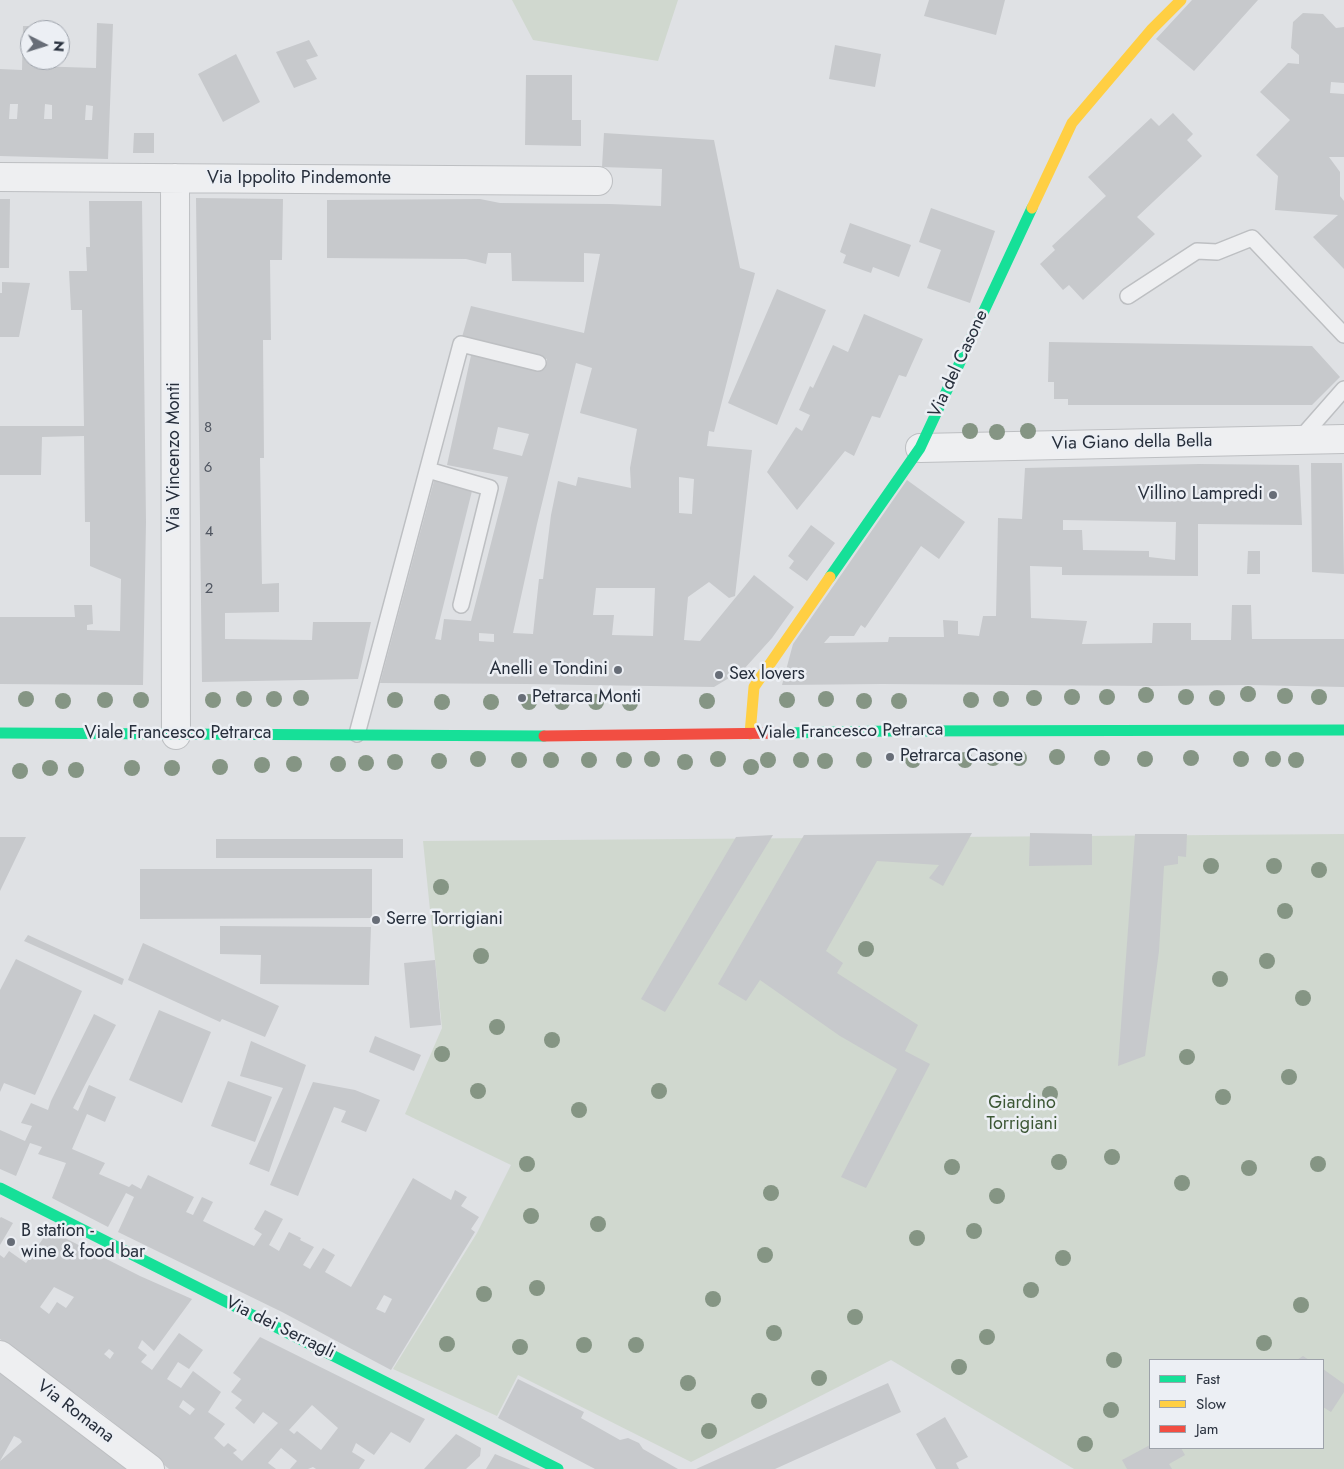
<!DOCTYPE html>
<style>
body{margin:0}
#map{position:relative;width:1344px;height:1469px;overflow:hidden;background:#dfe1e4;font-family:Jost,sans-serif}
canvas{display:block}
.legend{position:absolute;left:1149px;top:1359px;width:175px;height:90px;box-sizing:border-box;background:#eceff4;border:1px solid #9da2aa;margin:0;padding:6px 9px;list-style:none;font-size:15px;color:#272f3c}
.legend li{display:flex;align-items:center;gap:10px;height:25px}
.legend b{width:25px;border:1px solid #9da2aa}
.north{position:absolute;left:20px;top:20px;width:50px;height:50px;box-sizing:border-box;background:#eceff4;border:1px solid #9da2aa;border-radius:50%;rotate:95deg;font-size:14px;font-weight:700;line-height:20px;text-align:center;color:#272f3c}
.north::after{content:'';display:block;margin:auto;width:18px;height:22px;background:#676d77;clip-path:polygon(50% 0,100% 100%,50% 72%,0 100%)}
</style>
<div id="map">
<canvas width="1344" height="1469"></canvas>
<ul class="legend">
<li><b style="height:6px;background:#16e098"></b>Fast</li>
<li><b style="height:6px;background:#ffcf43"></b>Slow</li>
<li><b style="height:6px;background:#f24e42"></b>Jam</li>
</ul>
<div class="north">N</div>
</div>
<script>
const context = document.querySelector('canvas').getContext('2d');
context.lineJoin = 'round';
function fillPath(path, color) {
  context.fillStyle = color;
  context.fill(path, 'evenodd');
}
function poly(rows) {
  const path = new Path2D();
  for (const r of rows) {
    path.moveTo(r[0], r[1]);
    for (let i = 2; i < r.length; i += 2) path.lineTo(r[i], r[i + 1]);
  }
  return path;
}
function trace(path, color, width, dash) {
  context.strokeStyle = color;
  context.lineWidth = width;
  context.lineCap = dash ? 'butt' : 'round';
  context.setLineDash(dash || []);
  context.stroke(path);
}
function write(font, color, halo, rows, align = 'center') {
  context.font = font + ' Jost,sans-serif';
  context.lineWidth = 5;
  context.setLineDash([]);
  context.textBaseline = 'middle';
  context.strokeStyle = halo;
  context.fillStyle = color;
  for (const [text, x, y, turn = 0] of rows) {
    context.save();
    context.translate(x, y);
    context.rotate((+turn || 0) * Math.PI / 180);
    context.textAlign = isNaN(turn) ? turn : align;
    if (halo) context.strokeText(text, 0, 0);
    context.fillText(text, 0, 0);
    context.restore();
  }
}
const green = poly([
 [512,0,678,0,658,61,533,40],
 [1344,834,1344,1469,1074,1469,891,1360,691,1462,518,1375,497,1416,393,1369,477,1233,511,1165,405,1114,442,1028,423,841],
 [1150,1360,1323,1360,1323,1448,1150,1448]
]);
const building = poly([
 [929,0,1005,0,996,35,924,16],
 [1192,0,1258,0,1194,71,1156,39],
 [1303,13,1323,14,1336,28,1344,27,1344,83,1331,82,1330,93,1344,94,1344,157,1329,157,1340,172,1340,196,1344,201,1344,269,1313,237,1338,215,1275,210,1278,176,1256,155,1290,120,1260,92,1288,63,1299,64,1299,55,1291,48,1293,22],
 [97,23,113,24,108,159,0,156,0,69,22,70,23,26,33,26,33,30,30,30,30,60,33,60,33,66,96,68],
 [10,104,18,104,17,119,9,119],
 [45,104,52,105,52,119,44,119],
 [86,105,93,106,92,120,85,120],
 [309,40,318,56,306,60,317,79,294,88,276,52],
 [835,45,881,54,875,87,829,79],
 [236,54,260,102,223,122,198,74],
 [526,75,572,75,572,120,581,120,581,146,525,145],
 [1173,113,1193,134,1187,140,1202,156,1137,217,1155,234,1083,300,1069,285,1063,290,1040,264,1055,250,1052,246,1106,196,1088,177,1151,118,1159,126],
 [134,133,154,133,154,153,133,153],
 [604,133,714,140,740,268,755,273,714,432,709,431,707,446,752,450,735,596,729,598,709,582,688,597,684,640,700,641,754,575,794,607,772,638,744,669,714,687,526,684,380,683,434,481,472,491,435,639,441,640,444,619,471,621,508,477,447,465,472,351,545,369,547,359,462,337,471,306,584,333,600,254,584,253,584,282,512,281,511,253,488,253,486,264,466,259,327,258,327,200,480,199,500,203,610,204,661,206,662,169,602,167],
 [576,363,592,368,580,413,637,429,630,468,631,488,578,477,576,486,558,481,551,515,543,579,539,579,533,634,513,633,537,524],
 [498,427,529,434,522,456,493,449],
 [679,477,694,479,692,514,679,513],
 [596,588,655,588,653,636,612,635,614,615,593,615],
 [479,633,494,634,494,642,479,641],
 [196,198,283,199,282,260,270,260,271,340,263,340,264,458,260,458,262,584,279,583,279,612,225,613,225,639,312,640,313,622,371,622,358,679,202,682],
 [0,199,10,199,9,268,0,268],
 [89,201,142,201,146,522,143,685,0,684,0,617,75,617,74,605,92,605,93,624,87,625,87,630,120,631,121,579,90,566,90,522,85,522,84,436,42,437,41,475,0,475,0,426,84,426,82,310,71,310,69,271,87,271,86,247,90,247],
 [931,208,995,231,970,303,927,288,941,250,919,242],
 [850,223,911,245,899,277,873,267,871,273,843,263,846,255,840,252],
 [2,282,30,283,19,337,0,337,0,293,2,293],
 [777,289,826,310,777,425,728,403],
 [864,314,923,339,906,377,899,375,880,418,872,416,854,456,845,451,797,510,767,472,796,427,802,431,810,415,799,410,810,386,813,388,833,345,848,352],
 [1049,342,1312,346,1340,377,1312,405,1068,405,1068,399,1054,399,1054,382,1048,382],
 [1311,463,1342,463,1344,574,1312,572],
 [1199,464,1299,465,1302,525,1198,524,1198,576,1062,575,1062,567,1030,566,1031,618,1087,621,1082,644,1152,643,1153,623,1191,623,1191,640,1231,640,1232,605,1251,605,1252,639,1344,639,1344,687,1250,685,1152,686,882,684,782,685,793,644,907,480,965,522,939,559,921,546,865,628,861,625,854,636,830,636,824,643,888,642,889,637,944,637,943,620,958,621,958,634,979,636,983,616,996,616,998,518,1022,519,1025,468],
 [1063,520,1176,522,1175,560,1149,557,1149,551,1083,550,1082,530,1063,530],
 [811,525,835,543,807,581,789,568,794,561,788,556],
 [1248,551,1260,551,1260,574,1247,574],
 [972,833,943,886,929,878,939,865,877,861,826,951,843,963,837,973,918,1025,905,1051,930,1064,866,1188,841,1177,897,1069,840,1036,760,980,746,1001,718,984,804,835],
 [1030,833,1092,834,1092,865,1029,866],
 [1135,834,1187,834,1186,857,1178,856,1178,864,1164,866,1159,951,1145,1056,1118,1066],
 [773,835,665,1012,641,999,736,837],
 [0,837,26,837,0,891],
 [216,839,403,839,403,858,216,858],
 [140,869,372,869,372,918,140,919],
 [220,926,371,927,369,985,260,984,261,955,220,954],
 [28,935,124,979,122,985,24,941],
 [143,943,279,1006,265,1037,222,1019,220,1022,128,980],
 [16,959,82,991,35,1095,4,1083,0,1092,0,990],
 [435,960,441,1025,410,1028,404,963],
 [159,1010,211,1032,182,1103,129,1080],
 [94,1014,116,1025,73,1108,78,1111,89,1085,116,1097,105,1122,87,1114,72,1149,105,1163,99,1174,129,1187,132,1184,141,1189,148,1175,194,1197,186,1212,193,1215,202,1197,213,1202,203,1221,254,1246,262,1234,254,1229,265,1210,283,1219,269,1245,279,1251,289,1232,301,1238,300,1240,314,1247,303,1265,310,1269,323,1248,335,1255,325,1272,351,1287,413,1178,451,1200,455,1190,467,1197,461,1206,479,1217,471,1229,475,1232,391,1370,282,1312,118,1232,134,1197,126,1193,108,1227,52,1198,66,1163,38,1154,42,1147,30,1143,16,1176,0,1169,0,1130,25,1141,32,1126,21,1123,31,1103,48,1110,51,1101],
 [384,1295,392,1299,385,1313,376,1309],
 [375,1036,421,1055,414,1071,369,1052],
 [251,1041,306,1065,269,1172,249,1164,283,1088,240,1076],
 [228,1081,272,1097,255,1142,211,1126],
 [313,1082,355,1090,380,1100,366,1132,341,1122,346,1111,334,1107,298,1196,270,1185],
 [1,1217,13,1223,0,1245,0,1218],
 [49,1230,140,1276,192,1299,154,1351,142,1340,138,1348,147,1355,141,1362,152,1370,179,1333,203,1350,189,1369,178,1362,167,1379,181,1388,193,1371,221,1392,208,1412,225,1424,214,1438,224,1447,228,1443,237,1450,233,1453,242,1461,278,1423,263,1412,254,1424,235,1408,242,1400,231,1392,241,1379,233,1373,260,1337,425,1419,410,1443,391,1432,374,1455,356,1443,352,1452,365,1460,359,1469,316,1469,313,1467,308,1469,290,1469,297,1461,281,1448,268,1463,276,1469,169,1469,103,1414,0,1339,0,1255,4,1258,9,1251,26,1263],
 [54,1287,74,1297,66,1308,57,1302,49,1314,40,1307],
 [109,1349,114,1353,110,1359,104,1354],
 [183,1400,195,1409,190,1415,179,1407],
 [312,1405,338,1428,321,1450,297,1431,294,1434,289,1430],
 [1303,1356,1309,1360,1297,1360],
 [0,1368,135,1469,0,1469,0,1461,22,1442,20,1439,14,1436,0,1461],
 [1323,1369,1344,1384,1344,1392,1331,1412,1323,1407],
 [518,1379,584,1412,581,1418,620,1440,628,1438,639,1443,643,1449,678,1469,595,1469,498,1418],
 [888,1383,901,1412,775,1469,696,1469],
 [945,1417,968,1457,956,1463,959,1469,936,1469,916,1434],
 [456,1434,481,1448,480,1456,466,1469,424,1469],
 [1150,1445,1150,1448,1181,1448,1185,1455,1169,1464,1172,1469,1127,1469,1122,1460],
 [495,1454,531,1469,486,1469]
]);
const lane = poly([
 [1128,296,1197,251,1217,252,1252,238,1344,335],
 [1300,439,1344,389],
 [428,470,490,488,461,605],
 [357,734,461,344,538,363]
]);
const street = poly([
 [0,177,598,181],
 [175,178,176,735],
 [920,448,1344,439],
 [0,1355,150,1469]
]);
const fast = poly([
 [830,577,920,448,1032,208],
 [0,733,544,736],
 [784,733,889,731,1344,730],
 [0,1188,558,1469]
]);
const slow = poly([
 [1032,208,1072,123,1151,30,1181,0],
 [750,734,754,687,830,577]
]);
const jam = poly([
 [544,736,784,733]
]);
const trees = [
 [970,431],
 [1028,431],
 [997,432],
 [1248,694],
 [1146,695],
 [1285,696],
 [1072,697],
 [1107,697],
 [1186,697],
 [1319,697],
 [301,698],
 [1034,698],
 [1217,698],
 [26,699],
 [244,699],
 [274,699],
 [826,699],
 [1001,699],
 [105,700],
 [141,700],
 [213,700],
 [395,700],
 [787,700],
 [971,700],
 [63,701],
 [707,701],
 [864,701],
 [899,701],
 [442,702],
 [491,702],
 [529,702],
 [562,702],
 [596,702],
 [630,703],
 [1057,757],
 [993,758],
 [1019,758],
 [1102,758],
 [1191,758],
 [478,759],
 [652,759],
 [718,759],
 [1145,759],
 [1241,759],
 [1273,759],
 [519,760],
 [551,760],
 [589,760],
 [624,760],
 [768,760],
 [801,760],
 [864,760],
 [913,760],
 [965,760],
 [1296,760],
 [439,761],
 [825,761],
 [395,762],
 [685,762],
 [366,763],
 [294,764],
 [338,764],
 [262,765],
 [220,767],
 [751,767],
 [50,768],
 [132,768],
 [172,768],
 [76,770],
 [20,771],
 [1211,866],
 [1274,866],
 [1319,870],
 [441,887],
 [1285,911],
 [866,949],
 [481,956],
 [1267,961],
 [1220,979],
 [1303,998],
 [497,1027],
 [552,1040],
 [442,1054],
 [1187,1057],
 [1289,1077],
 [478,1091],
 [659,1091],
 [1050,1094],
 [1223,1097],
 [999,1102],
 [579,1110],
 [1112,1157],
 [1059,1162],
 [527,1164],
 [1318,1164],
 [952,1167],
 [1249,1168],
 [1182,1183],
 [771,1193],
 [997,1196],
 [531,1216],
 [598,1224],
 [974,1231],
 [917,1238],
 [765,1255],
 [1063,1258],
 [537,1288],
 [1031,1290],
 [484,1294],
 [713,1299],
 [1301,1305],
 [855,1317],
 [774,1333],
 [987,1337],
 [1264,1343],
 [447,1344],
 [584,1345],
 [636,1345],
 [520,1347],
 [1114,1360],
 [959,1367],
 [819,1378],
 [688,1383],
 [759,1401],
 [1111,1410],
 [709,1431],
 [1085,1444]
];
const markers = [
 [1273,495,5,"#676d77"],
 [618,670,5,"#676d77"],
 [719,675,5,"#676d77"],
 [522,698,5,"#676d77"],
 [890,757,5,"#676d77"],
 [376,920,5,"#676d77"],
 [11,1242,5,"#676d77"]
];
const numberNames = [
 ["8",208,428],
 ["6",208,468],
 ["4",209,532],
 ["2",209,589]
];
const streetNames = [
 ["Via Ippolito Pindemonte",299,179],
 ["Via del Casone",959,364,-65],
 ["Via Giano della Bella",1132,443,-1],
 ["Via Vincenzo Monti",175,457,-90],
 ["Viale Francesco Petrarca",850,732,-1],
 ["Viale Francesco Petrarca",178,734],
 ["Via dei Serragli",280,1328,26],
 ["Via Romana",75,1412,37]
];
const poiNames = [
 ["Villino Lampredi",1263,495,"right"],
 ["Anelli e Tondini",608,670,"right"],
 ["Sex lovers",729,675],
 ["Petrarca Monti",532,698],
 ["Petrarca Casone",900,757],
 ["Serre Torrigiani",386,920],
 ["B station -",21,1232],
 ["wine & food bar",21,1253]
];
const parkNames = [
 ["Giardino",1022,1104],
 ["Torrigiani",1022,1125]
];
fillPath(green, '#d0d8cf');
fillPath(building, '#c7c9cc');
trace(lane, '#bdbfc2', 18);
trace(street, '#bdbfc2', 30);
trace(lane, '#eeeff1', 15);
trace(street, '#eeeff1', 28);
trace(fast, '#16e098', 11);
trace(slow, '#ffcf43', 11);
trace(jam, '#f24e42', 11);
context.fillStyle = '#859584';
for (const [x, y] of trees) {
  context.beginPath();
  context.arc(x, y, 8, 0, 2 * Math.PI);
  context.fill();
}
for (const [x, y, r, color] of markers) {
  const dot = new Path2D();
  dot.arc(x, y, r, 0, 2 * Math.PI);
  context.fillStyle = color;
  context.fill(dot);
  trace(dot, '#eceff4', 2);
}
write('15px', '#505661', null, numberNames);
write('18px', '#272f3c', '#eceff4', streetNames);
write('18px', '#272f3c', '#eceff4', poiNames, 'left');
write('18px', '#3c5735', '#eceff4', parkNames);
</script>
